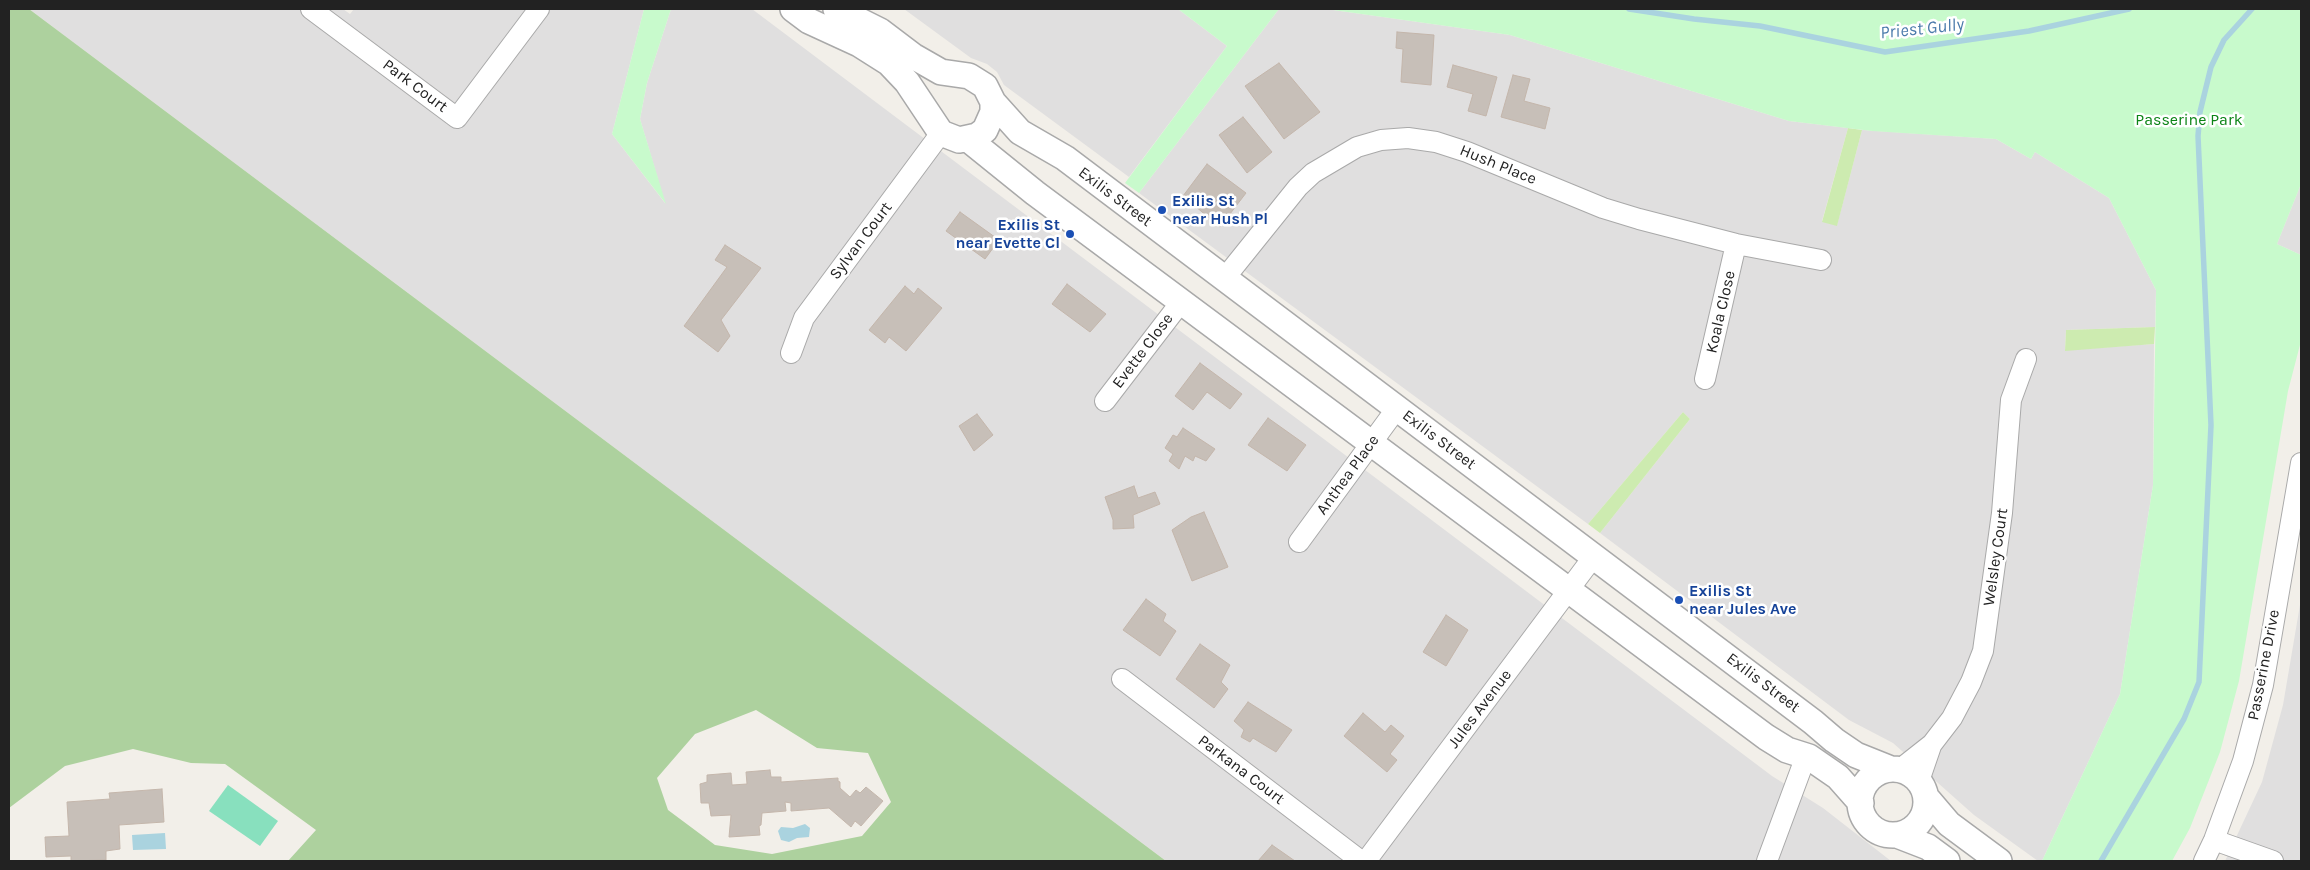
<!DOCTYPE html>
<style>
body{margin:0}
#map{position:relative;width:2310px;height:870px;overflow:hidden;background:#f2efe9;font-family:Karla,sans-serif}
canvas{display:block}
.frame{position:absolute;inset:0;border:10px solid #222;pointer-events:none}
</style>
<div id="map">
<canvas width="2310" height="870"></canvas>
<div class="frame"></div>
</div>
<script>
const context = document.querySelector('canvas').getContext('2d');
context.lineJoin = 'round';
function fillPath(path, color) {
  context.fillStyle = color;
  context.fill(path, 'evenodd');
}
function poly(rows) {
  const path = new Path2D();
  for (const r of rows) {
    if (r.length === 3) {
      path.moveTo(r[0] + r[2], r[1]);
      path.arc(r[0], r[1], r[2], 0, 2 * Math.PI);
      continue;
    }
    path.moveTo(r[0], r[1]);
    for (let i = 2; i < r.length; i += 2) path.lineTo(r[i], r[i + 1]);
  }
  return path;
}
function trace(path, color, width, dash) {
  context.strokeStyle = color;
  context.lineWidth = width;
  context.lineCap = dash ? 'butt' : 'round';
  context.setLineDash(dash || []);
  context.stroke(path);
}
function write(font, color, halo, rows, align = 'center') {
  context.font = font + ' Karla,sans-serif';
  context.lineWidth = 5;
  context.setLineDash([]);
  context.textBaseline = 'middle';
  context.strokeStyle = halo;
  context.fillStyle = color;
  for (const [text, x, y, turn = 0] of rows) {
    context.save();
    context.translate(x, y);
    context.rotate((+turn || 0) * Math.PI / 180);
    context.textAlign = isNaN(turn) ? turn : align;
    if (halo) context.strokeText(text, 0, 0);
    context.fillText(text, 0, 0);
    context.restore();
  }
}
const residential = poly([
 [29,9,343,9,350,14,354,9,644,9,612,134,665,203,640,119,647,83,671,9,752,9,1772,776,1823,808,1891,861,1166,861],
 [904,9,1178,9,1227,46,1129,177,1004,85,997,72,987,64,971,58],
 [1279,9,1326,9,1510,35,1789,121,1848,128,1822,221,1837,225,1862,130,1996,139,2031,159,2035,152,2109,198,2156,290,2155,327,2066,330,2065,350,2154,344,2153,485,2120,694,2042,861,2038,861,1974,815,1893,743,1849,720,1600,533,1690,419,1683,412,1588,524,1139,193],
 [2301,184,2301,255,2277,244],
 [2301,599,2301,861,2225,861,2262,782,2283,705]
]);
const grass = poly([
 [1848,128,1862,130,1837,226,1822,222],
 [2155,327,2154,344,2065,351,2066,330],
 [1683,412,1690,419,1600,533,1588,524]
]);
const forest = poly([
 [9,9,29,9,1166,861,288,861,316,830,225,764,191,763,133,749,65,766,9,808],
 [756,710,817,748,868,753,891,802,862,836,772,854,715,845,668,810,657,778,695,734]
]);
const park = poly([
 [644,9,671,9,647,83,640,119,666,204,612,134],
 [1178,9,1279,9,1139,193,1125,183,1227,46],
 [1326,9,2301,9,2301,184,2277,244,2301,255,2301,341,2288,391,2239,681,2220,752,2190,828,2172,861,2042,861,2120,694,2153,485,2156,290,2109,198,2035,152,2031,159,1996,139,1872,131,1789,121,1510,35]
]);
const pitch = poly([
 [228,785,278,821,260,846,209,811]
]);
const water = poly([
 [805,824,810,828,809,837,797,838,789,842,781,840,778,831,781,827,793,828],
 [165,833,166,849,133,850,132,835]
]);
const stream = poly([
 [1629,9,1694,19,1760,26,1885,52,2029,31,2129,9],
 [2101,861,2184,719,2199,682,2211,425,2198,136,2200,112,2211,67,2224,40,2252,9]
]);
const building = poly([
 [1397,32,1434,35,1431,85,1401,82,1403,49,1396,48,1397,32],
 [1279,63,1320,112,1284,139,1245,86,1279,63],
 [1453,65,1497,77,1486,116,1468,111,1473,94,1447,87,1453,65],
 [1513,75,1530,79,1524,101,1550,108,1545,129,1501,117,1513,75],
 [1243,117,1272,152,1247,173,1219,135,1243,117],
 [1207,164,1246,193,1220,227,1183,196,1207,164],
 [960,212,999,240,985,259,946,231,960,212],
 [725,245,761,268,721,320,730,336,718,352,684,326,727,267,715,260,725,245],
 [1067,284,1106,314,1090,332,1052,304,1067,284],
 [905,286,914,294,918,288,942,308,906,351,889,337,885,343,869,330,905,286],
 [1200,363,1242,394,1230,409,1207,392,1193,410,1175,396,1200,363],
 [977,414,993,435,974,451,959,426,977,414],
 [1268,418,1306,445,1287,471,1248,445,1268,418],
 [1183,428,1215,449,1206,461,1195,456,1193,461,1185,456,1179,469,1169,461,1173,454,1165,448,1173,435,1177,437,1183,428],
 [1134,486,1138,498,1155,492,1160,504,1133,515,1134,528,1113,529,1113,520,1105,497,1134,486],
 [1204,512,1228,567,1192,581,1172,530,1191,517,1204,512],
 [1146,599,1166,614,1163,621,1176,631,1160,656,1123,630,1146,599],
 [1446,615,1468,630,1446,666,1423,652,1446,615],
 [1200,644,1230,665,1221,682,1228,689,1214,708,1176,679,1200,644],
 [1248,702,1292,730,1276,752,1253,738,1250,742,1241,737,1244,730,1234,721,1248,702],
 [1363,713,1385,732,1391,725,1404,736,1390,754,1397,760,1387,772,1344,736,1363,713],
 [770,770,771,777,781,777,781,782,838,778,838,781,840,782,840,788,850,797,856,790,860,793,866,787,883,801,861,826,855,821,851,827,829,808,791,811,791,803,785,802,786,811,762,813,761,825,759,826,760,835,729,837,731,815,711,816,709,803,701,803,700,784,707,782,707,775,731,773,732,785,747,784,746,772,770,770],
 [162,789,164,822,119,825,120,849,106,851,106,860,71,861,71,856,46,857,45,837,69,836,67,802,110,799,109,793,162,789],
 [1272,845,1295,861,1258,861,1272,845]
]);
const minor = poly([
 [311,9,457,118,539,9],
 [1224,279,1298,187,1313,173,1357,147,1381,140,1408,138,1436,142,1467,152,1603,208,1639,219,1736,244,1821,260],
 [791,353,804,318,941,133],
 [1705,379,1736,244],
 [1105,401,1181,302],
 [1299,542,1397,408],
 [1122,679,1361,861],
 [1899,770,1932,744,1952,718,1971,682,1983,651,2002,513,2011,400,2026,359],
 [1919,781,1931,746],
 [2214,840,2273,861],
 [1366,861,1594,556],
 [1767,861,1806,756],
 [2204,861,2214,840,2243,761,2263,685,2301,463]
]);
const tertiary = poly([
 [793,9,809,21,859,44,889,63,907,82,941,133,959,140,977,136,985,130,993,112,993,102,985,86,969,76,941,72,913,56,880,31,836,9],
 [993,102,1020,132,1065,158,1122,201,1813,722,1834,740,1856,755,1891,769],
 [968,139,1035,193,1766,737,1787,750,1809,757,1838,777,1861,803],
 [1893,802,33],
 [1926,797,1949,824,1999,861],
 [1897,835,1928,847,1947,861]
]);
const markers = [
 [1162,210,5,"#1a4fb4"],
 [1070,234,5,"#1a4fb4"],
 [1679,600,5,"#1a4fb4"]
];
const streetNames = [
 ["Park Court",415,86,37],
 ["Hush Place",1498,165,22],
 ["Exilis Street",1115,197,37],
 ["Sylvan Court",861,241,-53],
 ["Koala Close",1721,312,-77],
 ["Evette Close",1143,351,-53],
 ["Exilis Street",1439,440,37],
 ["Anthea Place",1348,475,-54],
 ["Welsley Court",1996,557,-82],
 ["Passerine Drive",2264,665,-79],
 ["Exilis Street",1763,683,37],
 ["Jules Avenue",1480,709,-53],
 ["Parkana Court",1241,770,37]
];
const parkNames = [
 ["Passerine Park",2189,120]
];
const transitNames = [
 ["Exilis St",1172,201],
 ["near Hush Pl",1172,219],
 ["Exilis St",1060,225,"right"],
 ["near Evette Cl",1060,243,"right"],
 ["Exilis St",1689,591],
 ["near Jules Ave",1689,609]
];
const waterNames = [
 ["Priest Gully",1922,29,-6]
];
fillPath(residential, '#e0dfdf');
fillPath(grass, '#cdebb0');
fillPath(forest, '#add19e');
fillPath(park, '#c8facc');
fillPath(pitch, '#88e0be');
fillPath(water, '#aad3df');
trace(stream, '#aad3df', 5.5);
fillPath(building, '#c7bfb8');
trace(building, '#c4b6ab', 1);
trace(minor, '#a9a9a9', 22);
trace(tertiary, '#a9a9a9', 28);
trace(minor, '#fff', 20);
trace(tertiary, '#fff', 25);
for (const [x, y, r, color] of markers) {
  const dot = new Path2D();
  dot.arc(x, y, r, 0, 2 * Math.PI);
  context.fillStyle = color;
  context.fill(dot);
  trace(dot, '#fff', 2);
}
write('16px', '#222', '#fff', streetNames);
write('16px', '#0c8416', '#fff', parkNames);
write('bold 16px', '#164399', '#fff', transitNames, 'left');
write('italic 18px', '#4a7aab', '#fff', waterNames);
</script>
